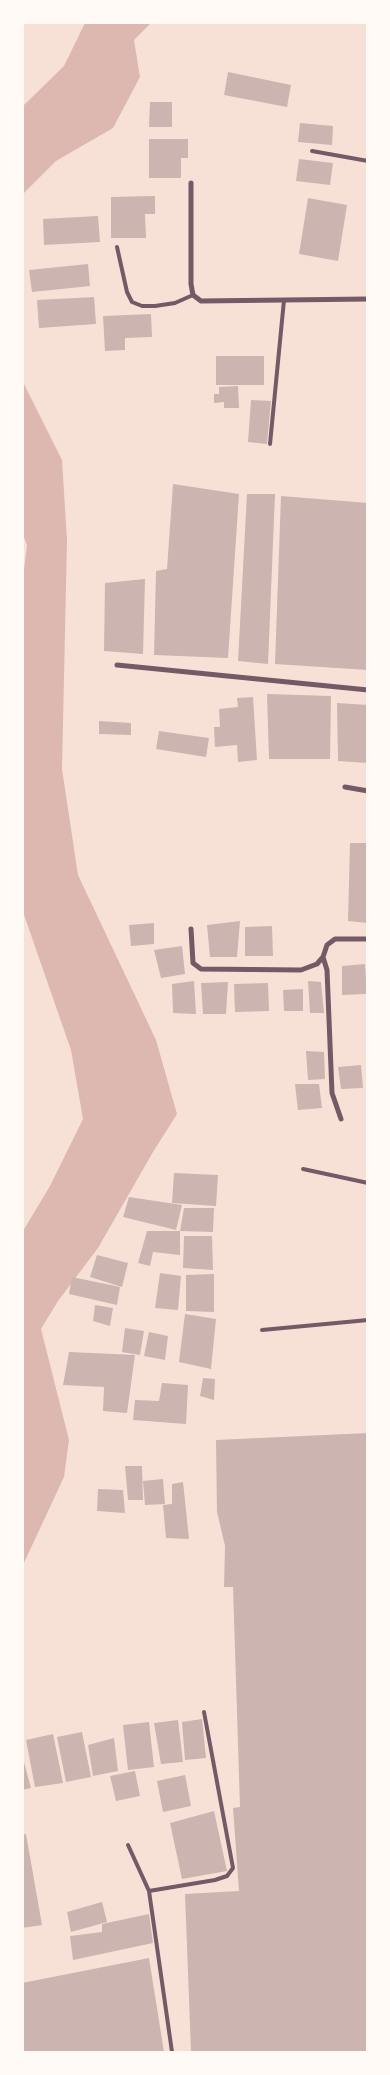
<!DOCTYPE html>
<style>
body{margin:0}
#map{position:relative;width:390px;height:2075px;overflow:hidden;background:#f7e1d7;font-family:"PT Sans Narrow",sans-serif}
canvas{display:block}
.frame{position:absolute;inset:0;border:24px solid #fffaf5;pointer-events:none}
</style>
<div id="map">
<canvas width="390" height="2075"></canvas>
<div class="frame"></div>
</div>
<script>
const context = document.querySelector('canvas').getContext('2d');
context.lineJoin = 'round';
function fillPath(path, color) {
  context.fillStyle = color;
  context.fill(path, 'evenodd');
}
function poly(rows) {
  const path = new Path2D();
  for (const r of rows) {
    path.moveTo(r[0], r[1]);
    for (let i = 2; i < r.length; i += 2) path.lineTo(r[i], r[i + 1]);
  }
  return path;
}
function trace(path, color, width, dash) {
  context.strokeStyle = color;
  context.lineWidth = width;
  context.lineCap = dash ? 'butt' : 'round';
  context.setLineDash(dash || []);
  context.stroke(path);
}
const water = poly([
 [85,23,151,23,134,40,140,77,113,128,56,161,23,194,23,106,64,66],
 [23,382,62,460,67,540,62,769,78,875,156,1040,177,1114,153,1152,98,1248,58,1301,41,1329,69,1440,64,1477,23,1565,23,1231,50,1186,83,1119,71,1050,23,912,22,586,27,545,22,533]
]);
const building = poly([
 [228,72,291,85,287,107,224,95],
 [150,102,172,102,172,127,149,127],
 [300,123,333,126,332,145,298,142],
 [149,139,188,139,188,158,181,158,181,178,149,178],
 [299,159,333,163,330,185,296,181],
 [155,196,155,214,145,214,146,238,111,238,111,197],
 [308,198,347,205,338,261,299,254],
 [98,216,100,242,44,245,43,219],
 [88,264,90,286,32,292,29,270],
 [94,297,96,324,39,328,37,300],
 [151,314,152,337,125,338,125,350,105,351,103,316],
 [216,356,264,356,264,385,216,385],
 [238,386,239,408,224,408,224,402,214,403,214,394,219,394,219,387],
 [251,400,271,401,267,444,248,442],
 [173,484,239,494,228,658,154,655,156,571,167,569],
 [247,494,275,494,268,664,238,661],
 [281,496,368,503,368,670,275,664],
 [145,579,143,654,104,651,105,583],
 [267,694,331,696,330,759,269,759],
 [253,697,257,760,238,762,237,745,215,747,214,727,220,727,219,709,238,707,237,698],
 [337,703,368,705,368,763,338,761],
 [99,721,131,723,131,735,99,734],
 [159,731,209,738,206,757,156,749],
 [350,843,368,843,368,923,348,921],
 [240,921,237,957,210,957,207,925],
 [154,923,154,944,131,946,129,925],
 [272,926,273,956,245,956,245,927],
 [182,946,185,974,161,978,154,950],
 [365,964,367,994,342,995,342,966],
 [194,981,196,1014,173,1013,172,984],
 [308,981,321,982,324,1013,310,1013],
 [228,982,226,1014,203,1014,201,983],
 [268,983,269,1011,235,1012,234,984],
 [303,989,303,1011,284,1011,283,990],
 [306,1051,324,1052,325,1079,308,1080],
 [361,1065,363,1088,341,1089,338,1067],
 [295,1084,319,1084,322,1108,298,1110],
 [174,1173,218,1175,216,1206,172,1203],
 [129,1197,182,1205,176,1230,123,1217],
 [184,1208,214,1208,213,1232,180,1231],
 [147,1231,180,1231,180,1255,153,1252,150,1266,138,1263],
 [184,1236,212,1236,213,1270,183,1268],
 [97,1255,128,1263,122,1287,90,1277],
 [160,1273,181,1276,178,1310,155,1308],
 [214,1274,214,1312,186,1311,186,1275],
 [72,1277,120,1287,117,1305,69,1294],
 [95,1305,113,1308,110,1326,93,1321],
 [185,1314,216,1319,211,1369,179,1362],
 [125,1328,144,1331,140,1355,122,1352],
 [149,1332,168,1336,165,1360,144,1356],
 [69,1352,135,1355,127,1413,103,1411,104,1387,63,1385],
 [203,1378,215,1379,214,1400,200,1396],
 [162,1383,188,1385,186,1424,133,1420,135,1400,159,1401],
 [368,1433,368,2052,191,2052,185,1894,239,1891,233,1808,240,1807,233,1587,224,1587,225,1546,217,1512,216,1440],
 [125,1466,142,1466,143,1500,128,1500],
 [163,1479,165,1504,145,1505,143,1481],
 [183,1482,189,1539,166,1538,163,1505,172,1504,172,1484],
 [98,1489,123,1490,125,1513,97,1511],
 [202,1719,206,1758,185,1760,182,1722],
 [178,1720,183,1762,161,1764,154,1723],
 [149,1722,154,1767,128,1770,123,1725],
 [82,1732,91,1777,66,1782,57,1737],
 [53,1734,63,1783,35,1787,26,1740],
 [114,1738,118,1771,93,1776,88,1745],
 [22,1755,31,1788,22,1790],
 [135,1771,140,1796,116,1801,110,1776],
 [185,1775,191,1806,163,1812,157,1781],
 [214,1811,227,1871,182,1879,170,1823],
 [26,1834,42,1925,22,1928,22,1835],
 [102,1902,107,1922,71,1932,67,1912],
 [149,1914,153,1943,73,1960,70,1936,102,1932,102,1924],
 [149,1958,164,2052,22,2052,22,1983]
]);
const service = poly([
 [312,151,368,161],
 [117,247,127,292,132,302,142,306,155,306,175,303,193,295],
 [270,444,284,300],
 [303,1169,368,1183],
 [262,1330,368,1320],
 [128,1845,149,1891,172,2052],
 [149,1891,215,1880,227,1876,233,1868,204,1712]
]);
const minor = poly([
 [191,183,191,284,193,295,201,301,368,299],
 [117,665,368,690],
 [345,787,368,791],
 [191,929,193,963,201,969,301,970,317,964,323,957,327,945,335,939,368,939],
 [323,957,327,970,332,1093,341,1119]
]);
fillPath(water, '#dcb8b0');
fillPath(building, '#ccb4b1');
trace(service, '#755966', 4);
trace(minor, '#755966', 5);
</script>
